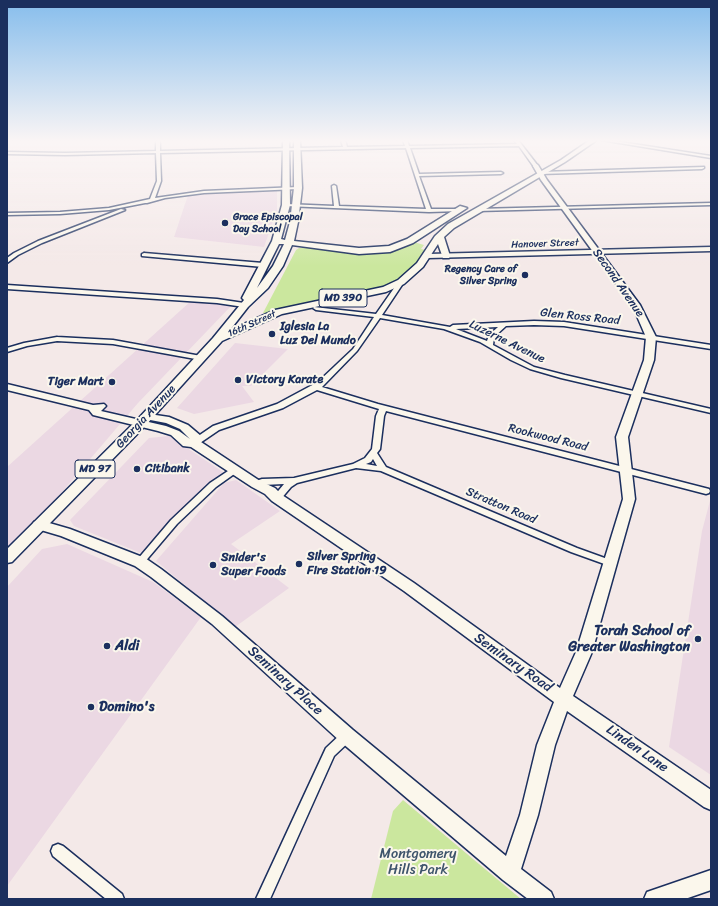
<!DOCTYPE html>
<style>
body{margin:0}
#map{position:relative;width:718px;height:906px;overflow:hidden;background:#f4e9e8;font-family:Sriracha,sans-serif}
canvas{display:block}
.frame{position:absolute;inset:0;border:8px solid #1b2f5e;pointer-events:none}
</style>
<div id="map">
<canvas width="718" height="906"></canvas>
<div class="frame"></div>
</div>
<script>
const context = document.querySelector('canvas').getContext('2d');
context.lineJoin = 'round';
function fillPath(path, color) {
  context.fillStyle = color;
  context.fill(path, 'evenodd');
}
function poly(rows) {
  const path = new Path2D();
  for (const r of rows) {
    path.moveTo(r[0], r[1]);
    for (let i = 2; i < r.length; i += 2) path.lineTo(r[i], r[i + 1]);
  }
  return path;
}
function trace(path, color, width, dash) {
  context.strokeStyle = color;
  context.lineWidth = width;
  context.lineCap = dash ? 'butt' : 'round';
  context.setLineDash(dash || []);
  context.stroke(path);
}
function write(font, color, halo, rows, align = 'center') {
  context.font = font + ' Sriracha,sans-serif';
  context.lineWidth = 4;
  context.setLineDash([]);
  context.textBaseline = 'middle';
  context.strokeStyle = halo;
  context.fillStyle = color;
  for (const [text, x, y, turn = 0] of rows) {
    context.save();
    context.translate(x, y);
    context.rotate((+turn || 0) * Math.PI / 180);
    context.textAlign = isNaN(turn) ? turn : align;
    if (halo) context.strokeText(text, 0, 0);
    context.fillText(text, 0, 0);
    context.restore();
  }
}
const built = poly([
 [277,191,277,210,264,247,174,237,188,195],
 [191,301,232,305,138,403,38,520,7,551,7,467],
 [235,343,288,349,251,386,242,386,254,402,194,414,177,408],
 [169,436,223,472,141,553,74,526,70,520,149,438],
 [236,480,280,511,231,544,289,588,235,627,156,561,224,483],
 [711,497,711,775,669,747,702,531],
 [67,544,153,582,201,617,7,886,7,587,42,549]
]);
const green = poly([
 [414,242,424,245,421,249,426,250,421,260,401,278,386,288,271,313,263,313,296,250,299,248,310,247,358,254],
 [403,800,473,859,521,899,371,899,393,811]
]);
const street = poly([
 [156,140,160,140,160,151,343,147,341,140,345,140,347,147,405,146,403,140,407,140,409,146,517,144,514,140,518,140,538,166,534,167,519,146,410,148,419,174,501,172,503,173,501,174,419,176,431,209,460,209,462,210,460,211,429,212,286,206,284,205,286,204,334,206,332,186,334,185,336,186,339,206,426,209,406,148,160,153,161,181,155,198,204,191,298,187,300,188,298,189,204,193,165,198,147,203,145,203,109,210,60,214,7,215,7,213,60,212,109,208,150,199,157,181,156,153,65,155,7,154,7,152,65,153,156,151,156,140],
 [601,140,608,140,711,156,711,158,601,140],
 [704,167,704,168,702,169,540,174,538,173,540,172,704,167],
 [711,203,711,205,477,211,475,210,477,209,711,203],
 [121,209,125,210,42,243,18,255,7,263,7,258,14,253,38,241,121,209],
 [711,247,711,251,428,258,425,256,428,254,711,247],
 [144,253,263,263,266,265,263,267,142,256,142,254,144,253],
 [401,280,404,282,382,315,450,327,453,325,534,321,564,322,711,345,711,349,564,326,534,325,506,326,494,337,493,345,534,367,565,375,711,409,711,413,561,378,530,369,511,360,480,342,444,329,380,318,357,351,322,387,378,404,709,489,710,491,709,493,706,494,386,411,384,416,380,449,377,453,386,467,577,548,613,561,615,563,613,565,610,566,571,552,381,471,356,468,297,483,291,487,280,500,274,500,273,498,274,496,284,484,263,485,256,487,253,486,252,484,253,482,262,479,294,478,353,464,365,458,372,449,376,416,379,409,317,390,283,408,219,430,197,445,191,445,190,443,191,441,213,426,277,404,318,382,353,349,374,317,316,310,313,308,314,307,376,314,399,281,401,280],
 [498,327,489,335,487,341,456,329,498,327],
 [373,459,377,466,366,464,371,462,373,459],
 [7,285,217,299,244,303,247,305,244,307,217,303,7,289,7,285],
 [57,337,113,340,201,356,204,358,201,360,113,344,57,341,27,346,7,352,7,348,24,343,57,337],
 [234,467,238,470,237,472,216,487,177,524,143,564,137,564,135,562,137,560,171,520,210,483,234,467],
 [347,731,351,732,353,736,351,740,334,756,270,899,256,899,326,748,343,732,347,731],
 [58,844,63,846,122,894,124,899,106,899,53,856,51,851,53,846,58,844]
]);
const secondary = poly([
 [536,164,538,165,547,180,640,305,656,337,654,360,628,437,635,499,592,652,573,696,711,790,711,810,704,807,567,711,555,745,538,815,521,869,551,892,554,899,528,899,503,880,341,742,212,624,151,577,135,566,61,536,34,528,32,525,34,522,39,520,70,529,145,558,161,569,222,616,353,730,506,856,520,815,537,745,554,702,404,591,272,501,265,494,252,487,191,447,183,446,171,435,158,431,93,415,89,410,7,390,7,384,93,405,104,404,106,406,101,411,166,426,179,431,190,439,180,429,166,423,145,419,143,417,149,414,169,417,188,425,201,436,203,438,201,442,260,481,275,488,282,495,414,583,560,688,576,652,623,499,616,437,644,360,646,337,633,307,541,180,533,166,536,164],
 [711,870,711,890,685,899,644,899,647,892,711,870]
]);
const primary = poly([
 [283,140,289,140,290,205,281,239,285,240,290,222,294,188,294,140,300,140,302,188,298,222,294,241,359,248,389,246,407,239,460,206,467,208,413,243,390,252,359,254,292,245,283,266,268,288,248,307,230,330,275,310,383,287,398,280,417,263,435,236,448,224,561,160,590,140,597,140,565,162,454,228,444,237,450,256,449,258,443,258,438,244,423,267,404,284,386,292,282,314,222,341,145,426,12,562,7,563,7,549,137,420,213,338,244,300,242,298,272,241,282,205,283,140],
 [279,244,284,244,273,266,257,288,279,244]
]);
const markers = [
 [225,223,4,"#1b2f5e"],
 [525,275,4,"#1b2f5e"],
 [272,334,4,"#1b2f5e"],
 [238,380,4,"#1b2f5e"],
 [112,382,4,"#1b2f5e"],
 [137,469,4,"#1b2f5e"],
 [299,564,4,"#1b2f5e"],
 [213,565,4,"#1b2f5e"],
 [698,639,4,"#1b2f5e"],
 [107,646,4,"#1b2f5e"],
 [91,707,4,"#1b2f5e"]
];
const farPoinames = [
 ["Grace Episcopal",233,217],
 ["Day School",233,229],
 ["Regency Care of",517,269,"right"],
 ["Silver Spring",517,281,"right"]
];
const farStreetnames = [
 ["Hanover Street",545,244,-2],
 ["16th Street",252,324,-24]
];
const shields = [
 [343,298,48],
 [95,469,40]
];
const shieldNames = [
 ["MD 390",343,298],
 ["MD 97",95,469]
];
const streetNames = [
 ["Second Avenue",618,283,55],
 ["Glen Ross Road",580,317,6],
 ["Luzerne Avenue",507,342,26],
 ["Georgia Avenue",146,417,-47],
 ["Rookwood Road",548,438,14],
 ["Stratton Road",501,506,23]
];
const poiNames = [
 ["Iglesia La",280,327],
 ["Luz Del Mundo",280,341],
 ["Victory Karate",246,380],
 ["Tiger Mart",104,382,"right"],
 ["Citibank",145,469],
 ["Silver Spring",307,557],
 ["Fire Station 19",307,571],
 ["Snider's",221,558],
 ["Super Foods",221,572]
];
const nearPoinames = [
 ["Torah School of",690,631,"right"],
 ["Greater Washington",690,647,"right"],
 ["Aldi",115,646],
 ["Domino's",99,707]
];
const nearStreetnames = [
 ["Seminary Road",513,663,35],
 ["Seminary Place",285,681,42],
 ["Linden Lane",637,749,35]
];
const nearParknames = [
 ["Montgomery",418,854],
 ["Hills Park",418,870]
];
fillPath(built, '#ebd8e3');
fillPath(green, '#cbe79e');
trace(street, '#1b2f5e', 3);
trace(secondary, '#1b2f5e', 3);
trace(primary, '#1b2f5e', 3);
fillPath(street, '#fbf7ec');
fillPath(secondary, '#fbf7ec');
fillPath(primary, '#fbf7ec');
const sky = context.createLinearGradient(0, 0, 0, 266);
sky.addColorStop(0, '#86bdec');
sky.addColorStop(0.53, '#faf5f5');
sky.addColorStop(1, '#faf5f500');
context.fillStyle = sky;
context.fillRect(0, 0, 718, 266);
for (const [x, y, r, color] of markers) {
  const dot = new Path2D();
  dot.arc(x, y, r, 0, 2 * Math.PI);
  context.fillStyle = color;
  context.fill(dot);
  trace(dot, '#fbf7ec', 1.5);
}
write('bold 10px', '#1b2f5e', '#fbf7ec', farPoinames, 'left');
write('10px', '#1b2f5e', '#fbf7ec', farStreetnames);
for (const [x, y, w] of shields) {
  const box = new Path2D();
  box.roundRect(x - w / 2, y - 9, w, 18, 3);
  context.fillStyle = '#fbf7ec';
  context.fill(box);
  trace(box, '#1b2f5e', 1);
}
write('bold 11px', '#1b2f5e', null, shieldNames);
write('12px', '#1b2f5e', '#fbf7ec', streetNames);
write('bold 12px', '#1b2f5e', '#fbf7ec', poiNames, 'left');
write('bold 14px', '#1b2f5e', '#fbf7ec', nearPoinames, 'left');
write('14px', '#1b2f5e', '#fbf7ec', nearStreetnames);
write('14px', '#3e546b', '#fbf7ec', nearParknames);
</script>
